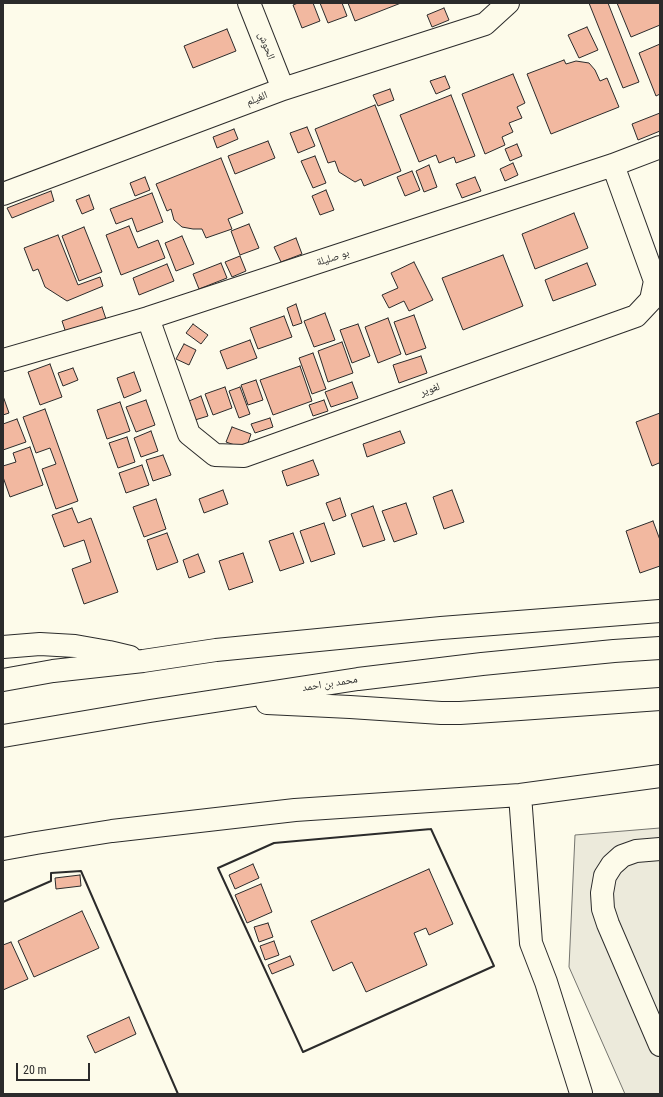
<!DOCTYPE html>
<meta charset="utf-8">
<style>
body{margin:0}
#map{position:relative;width:663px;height:1097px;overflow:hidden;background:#fdfbea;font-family:"Roboto Condensed",sans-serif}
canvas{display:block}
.frame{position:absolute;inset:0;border:4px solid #2b2b2b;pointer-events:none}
.scale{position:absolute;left:16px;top:1063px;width:74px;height:18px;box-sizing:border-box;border:2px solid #2b2b2b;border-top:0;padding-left:5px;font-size:12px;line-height:14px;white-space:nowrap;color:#2b2b2b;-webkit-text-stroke:3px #fdfbea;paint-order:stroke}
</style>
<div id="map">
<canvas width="663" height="1097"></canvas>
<div class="frame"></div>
<div class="scale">20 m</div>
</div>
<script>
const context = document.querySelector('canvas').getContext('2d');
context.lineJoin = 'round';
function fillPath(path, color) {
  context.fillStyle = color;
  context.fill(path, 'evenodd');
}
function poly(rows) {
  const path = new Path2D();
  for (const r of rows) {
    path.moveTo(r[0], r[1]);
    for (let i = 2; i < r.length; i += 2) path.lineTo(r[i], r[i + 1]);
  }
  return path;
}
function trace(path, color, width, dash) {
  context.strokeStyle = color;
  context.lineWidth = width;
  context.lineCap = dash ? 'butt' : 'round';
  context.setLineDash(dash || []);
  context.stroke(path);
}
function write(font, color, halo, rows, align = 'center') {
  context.font = font + ' "Roboto Condensed","Noto Naskh Arabic",sans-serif';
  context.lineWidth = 3;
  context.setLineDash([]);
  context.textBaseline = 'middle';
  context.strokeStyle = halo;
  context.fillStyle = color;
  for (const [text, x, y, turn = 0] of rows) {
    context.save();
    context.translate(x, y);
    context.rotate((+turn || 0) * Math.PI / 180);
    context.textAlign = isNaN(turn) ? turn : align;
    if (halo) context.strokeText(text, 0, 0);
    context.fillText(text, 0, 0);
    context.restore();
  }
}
const parking = poly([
 [660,828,660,1094,625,1094,569,967,575,835,660,828]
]);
const building = poly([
 [298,3,313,3,320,21,302,28,293,5,298,3],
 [320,3,342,3,347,16,328,23,320,3],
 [348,3,401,3,355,21,348,3],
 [589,3,608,3,639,82,623,88,589,3],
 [617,3,660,3,660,25,631,37,617,3],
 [444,8,449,20,432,27,427,15,444,8],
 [587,27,598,50,579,58,568,35,587,27],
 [227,29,236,51,193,68,184,46,227,29],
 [660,44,660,94,656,96,639,53,660,44],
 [564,60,566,64,576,61,589,63,595,70,600,81,607,78,619,107,551,134,527,74,564,60],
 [513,74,525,103,517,107,522,118,509,123,513,132,502,137,505,145,485,154,462,94,513,74],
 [445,76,450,88,436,94,430,81,445,76],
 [390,89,394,100,378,106,373,95,390,89],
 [451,95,475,156,456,163,454,157,439,163,436,155,419,162,400,115,451,95],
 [375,105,401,171,364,186,361,179,355,182,339,172,335,161,328,163,315,129,375,105],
 [660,113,660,131,638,140,632,124,660,113],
 [307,127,315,146,298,153,290,133,307,127],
 [234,129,238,139,217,148,213,137,234,129],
 [268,141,275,158,235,174,228,156,268,141],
 [517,144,522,156,510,161,505,149,517,144],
 [315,156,326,183,313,188,301,161,315,156],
 [221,158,243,213,228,219,232,229,206,238,202,229,193,229,182,227,174,220,171,209,167,211,156,184,221,158],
 [513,163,518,175,505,181,500,169,513,163],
 [429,165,437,187,424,192,416,171,429,165],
 [412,171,420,190,405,196,397,177,412,171],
 [145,177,150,190,135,196,130,183,145,177],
 [475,177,481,191,462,198,456,184,475,177],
 [326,190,334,210,320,215,312,196,326,190],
 [51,191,54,201,12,218,7,208,51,191],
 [152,193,163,222,137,232,132,218,116,224,110,209,152,193],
 [89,195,94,209,82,214,76,200,89,195],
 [574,213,588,248,535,269,522,234,574,213],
 [249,224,259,248,240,255,231,231,249,224],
 [129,226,138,248,158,240,165,258,121,275,106,235,129,226],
 [84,227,102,272,79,281,62,236,84,227],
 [58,235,78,285,100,277,103,286,67,301,45,287,38,269,33,271,24,248,58,235],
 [182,236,194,264,176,271,165,243,182,236],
 [296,238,302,254,281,262,274,247,296,238],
 [503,255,523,306,463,330,442,278,503,255],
 [240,256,246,271,232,277,225,262,240,256],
 [414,262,433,300,409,311,404,301,389,308,382,295,398,288,391,273,414,262],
 [221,263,227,278,199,289,193,274,221,263],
 [587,263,596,285,553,301,545,280,587,263],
 [167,264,174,281,139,295,133,278,167,264],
 [296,304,302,323,293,326,287,308,296,304],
 [102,307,107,322,67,336,62,321,102,307],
 [325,313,335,340,314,347,304,321,325,313],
 [414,315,426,348,406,355,394,322,414,315],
 [284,316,292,337,258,349,250,328,284,316],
 [388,318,401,354,378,363,365,327,388,318],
 [193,324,208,335,201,344,186,333,193,324],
 [358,324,370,356,352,363,340,330,358,324],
 [250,340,257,358,227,369,220,351,250,340],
 [342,342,353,373,328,382,318,351,342,342],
 [184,344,196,350,189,365,176,359,184,344],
 [313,353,326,389,312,394,299,358,313,353],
 [421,356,427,373,399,383,393,365,421,356],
 [50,364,62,397,40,405,28,372,50,364],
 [300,366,312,401,273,415,260,380,300,366],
 [73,368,78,380,63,386,58,373,73,368],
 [134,372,141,391,124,398,117,378,134,372],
 [256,380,263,400,248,405,241,385,256,380],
 [352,382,358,398,331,407,325,392,352,382],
 [225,387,232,408,213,415,205,394,225,387],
 [240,387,250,414,239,418,229,391,240,387],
 [3,396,9,413,3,415,3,396],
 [201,396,208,416,195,420,189,401,201,396],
 [146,400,155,425,136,432,126,407,146,400],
 [324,400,328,411,313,416,309,405,324,400],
 [120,402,130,431,107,439,97,410,120,402],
 [45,409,78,501,56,509,42,469,56,464,50,448,36,453,23,417,45,409],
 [660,413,660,466,659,463,652,466,636,422,660,413],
 [270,418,273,427,255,433,251,424,270,418],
 [17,419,26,442,3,450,3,424,17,419],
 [232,427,251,434,246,449,226,442,232,427],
 [151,431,158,451,141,457,134,438,151,431],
 [400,431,405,443,367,457,363,444,400,431],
 [127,437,135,462,118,468,109,443,127,437],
 [30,447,43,485,10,497,3,477,3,466,16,462,13,453,30,447],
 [163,455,171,475,153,481,146,460,163,455],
 [313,460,319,475,287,486,282,471,313,460],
 [142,465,149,485,126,493,119,473,142,465],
 [223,490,228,504,204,513,199,499,223,490],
 [452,490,464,522,444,529,433,497,452,490],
 [340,498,346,516,333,521,326,503,340,498],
 [156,499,166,529,144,537,133,507,156,499],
 [406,503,417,534,394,542,382,511,406,503],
 [373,506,385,540,363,547,351,514,373,506],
 [72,508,78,523,91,518,118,592,84,604,72,569,91,562,84,540,64,547,52,515,72,508],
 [653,521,660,540,660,566,640,573,626,531,653,521],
 [324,523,335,554,311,562,300,531,324,523],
 [167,533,178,562,157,570,147,540,167,533],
 [293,533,304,563,280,571,269,541,293,533],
 [243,553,253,582,229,590,219,561,243,553],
 [198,554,205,572,189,578,183,560,198,554],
 [253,864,259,878,235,889,229,875,253,864],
 [429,869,453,924,429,935,426,928,414,933,427,965,366,992,352,962,333,971,311,921,429,869],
 [80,875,81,886,56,889,55,878,80,875],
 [261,884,272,912,247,923,235,895,261,884],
 [82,911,99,948,34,977,18,941,82,911],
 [268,923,273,937,259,942,254,927,268,923],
 [274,941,279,955,265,960,260,946,274,941],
 [11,942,28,979,3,990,3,945,11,942],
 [290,956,294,965,272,974,268,965,290,956],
 [129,1017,136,1034,95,1053,87,1036,129,1017]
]);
const minor = poly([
 [249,3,283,89],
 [3,194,283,89,485,24,508,3],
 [148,318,189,434,215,455,244,456,636,316,651,300,655,281,613,165],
 [3,360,148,318,613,165,660,147],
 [3,647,40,644,75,646,109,652,130,657],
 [3,680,53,671,143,661,216,650,441,628,660,611],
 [267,703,350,707,441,713,460,713,520,709,660,699],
 [3,736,150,711,358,679,482,664,614,651,660,648],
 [520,795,531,943,546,982,581,1093],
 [3,849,36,843,112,831,295,810,520,795,660,776],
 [660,849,636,851,622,856,612,865,605,876,602,893,603,909,608,924,660,1045]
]);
const wall = poly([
 [431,829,494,966,303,1052,218,868,274,843,431,829],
 [3,902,51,881,51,873,81,871,178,1094]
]);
const streetNames = [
 ["الحوش",266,46,69],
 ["الغيلم",257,99,-21],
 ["بو صليلة",333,258,-18],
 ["لغوير",430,390,-20],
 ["محمد بن احمد",330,684,-9]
];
fillPath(parking, '#eceadb');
trace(parking, '#74746e', 1);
fillPath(building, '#f2b8a0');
trace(building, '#2b2b2b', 1);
trace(minor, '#2b2b2b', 24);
trace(minor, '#fdfbea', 22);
trace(wall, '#2b2b2b', 2);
write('11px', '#2b2b2b', '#fdfbea', streetNames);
</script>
